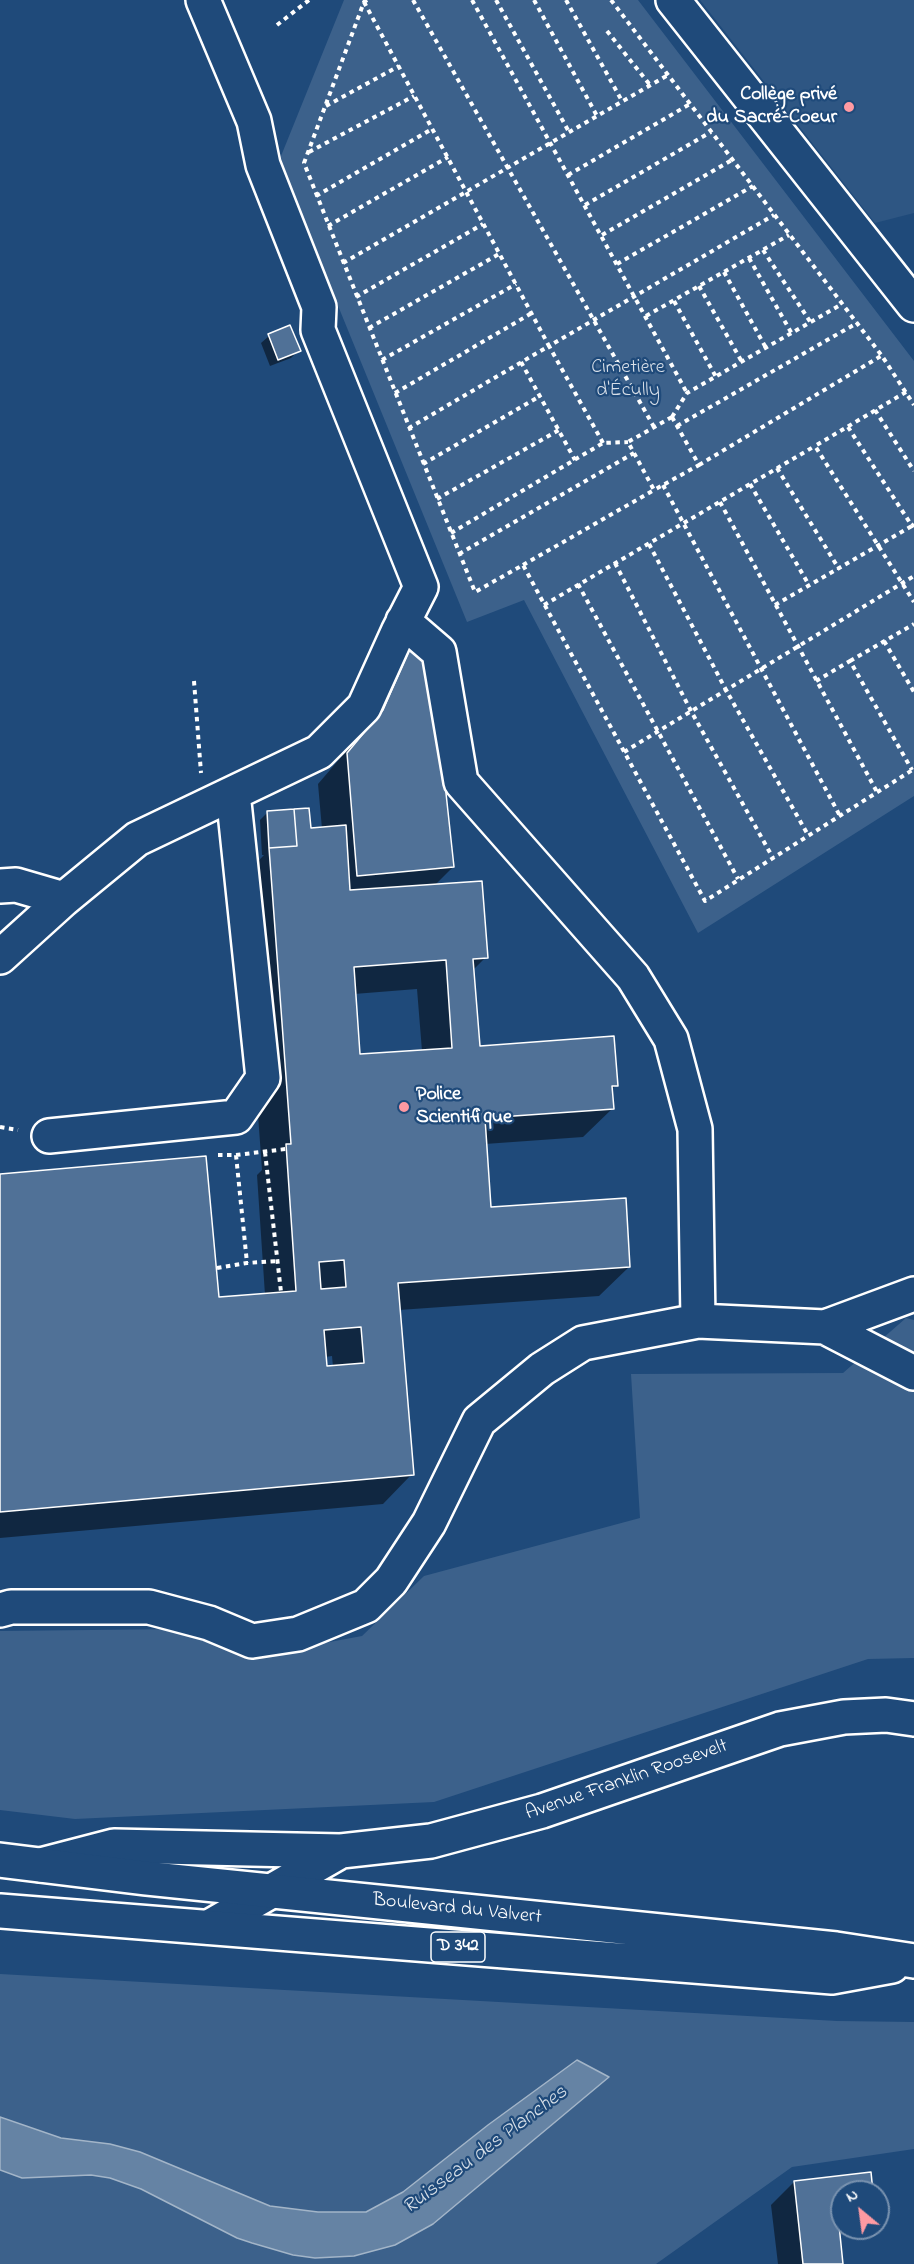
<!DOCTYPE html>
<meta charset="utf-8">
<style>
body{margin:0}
#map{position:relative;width:914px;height:2264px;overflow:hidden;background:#1f4a7a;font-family:"Indie Flower",sans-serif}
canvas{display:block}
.north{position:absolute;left:830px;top:2180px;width:60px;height:60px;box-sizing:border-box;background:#1f4a7a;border:2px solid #7992af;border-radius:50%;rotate:331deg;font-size:16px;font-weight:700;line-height:24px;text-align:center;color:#fff}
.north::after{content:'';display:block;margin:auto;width:21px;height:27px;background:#ff9aa2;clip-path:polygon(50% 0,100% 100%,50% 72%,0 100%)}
</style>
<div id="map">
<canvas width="914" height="2264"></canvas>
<div class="north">N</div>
</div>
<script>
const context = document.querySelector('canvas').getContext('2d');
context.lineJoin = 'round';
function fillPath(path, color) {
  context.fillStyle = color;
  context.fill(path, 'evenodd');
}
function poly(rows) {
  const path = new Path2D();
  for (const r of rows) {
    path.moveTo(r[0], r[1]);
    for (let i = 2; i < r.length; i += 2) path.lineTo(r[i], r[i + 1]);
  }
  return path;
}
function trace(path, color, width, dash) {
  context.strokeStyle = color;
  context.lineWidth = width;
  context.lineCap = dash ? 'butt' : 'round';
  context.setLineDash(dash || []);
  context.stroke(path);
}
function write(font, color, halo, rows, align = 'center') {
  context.font = font + ' "Indie Flower",sans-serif';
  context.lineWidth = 4.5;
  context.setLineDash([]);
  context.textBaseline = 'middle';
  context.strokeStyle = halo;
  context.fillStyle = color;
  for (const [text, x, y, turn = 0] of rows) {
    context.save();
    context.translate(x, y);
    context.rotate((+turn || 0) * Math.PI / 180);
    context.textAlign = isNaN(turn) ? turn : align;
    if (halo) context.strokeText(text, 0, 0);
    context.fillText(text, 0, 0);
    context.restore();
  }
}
const built = poly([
 [700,0,914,0,914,213,875,223]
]);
const green = poly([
 [344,0,638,0,914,361,914,796,698,933,524,600,467,622,279,161],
 [906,1318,914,1320,914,1658,868,1659,434,1802,75,1819,0,1810,0,1631,181,1629,297,1648,362,1636,424,1576,640,1518,631,1374,843,1373],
 [0,1974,837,2021,914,2022,914,2149,792,2167,656,2264,0,2264]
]);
const water = poly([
 [577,2060,609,2077,433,2224,395,2245,354,2256,315,2258,293,2255,252,2243,237,2238,141,2189,110,2178,91,2175,22,2178,0,2170,0,2117,61,2138,110,2144,140,2152,270,2206,318,2212,366,2212,403,2192,488,2125,577,2060]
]);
const shadow = poly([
 [269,336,299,350,291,358,270,366,261,343],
 [411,648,453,867,434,886,486,957,473,970,478,1047,616,1085,611,1090,613,1108,583,1137,485,1144,490,1209,629,1267,599,1296,399,1310,412,1474,383,1504,0,1538,0,1175,218,1298,265,1295,257,1175,262,1170,241,879,264,855,262,855,260,820,268,812,309,830,322,829,318,784,354,742,382,677],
 [417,989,422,1051,359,1056,354,994],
 [332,1356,333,1367,326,1367,325,1357],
 [794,2182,872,2192,842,2192,842,2228,854,2228,850,2233,838,2234,841,2264,778,2264,771,2205]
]);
const building = poly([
 [290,325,301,351,278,360,268,334,290,325],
 [411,646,432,664,454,867,357,876,347,753,383,710,411,646],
 [309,808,311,828,346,825,350,890,482,881,488,958,473,959,480,1046,614,1036,618,1086,612,1086,614,1109,485,1118,491,1207,626,1198,630,1267,398,1283,414,1475,0,1512,0,1174,206,1156,219,1297,296,1291,286,1144,291,1144,269,848,297,846,294,809,309,808],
 [446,960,452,1048,360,1054,354,967,446,960],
 [344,1260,346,1287,321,1289,319,1262,344,1260],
 [361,1327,364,1363,327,1366,324,1330,361,1327],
 [294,809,297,846,269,848,267,811,294,809],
 [871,2172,873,2192,842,2192,842,2214,838,2215,843,2264,803,2264,794,2181,871,2172]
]);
const path = poly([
 [367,0,364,2,304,163,475,592,523,565,705,901,914,769],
 [413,0,654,427],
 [472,0,687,393],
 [496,0,569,132],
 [534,0,597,116],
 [566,0,622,101],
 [611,0,882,356,914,405],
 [364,2,549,346,409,428],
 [277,25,309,0],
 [607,31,650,85],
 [326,106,399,66],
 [309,152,414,96],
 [568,175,690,104],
 [316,196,432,129],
 [585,205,711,132],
 [328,226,448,157],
 [602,235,732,160],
 [763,250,811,323],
 [749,258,792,334],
 [343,263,668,75],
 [617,264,753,186],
 [724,272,766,348],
 [699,286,742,362],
 [356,297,483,224],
 [674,301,716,377],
 [646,316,789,235],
 [369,328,499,254],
 [382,360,516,284],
 [521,362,575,460],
 [906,392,815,446,914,602],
 [395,393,532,313],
 [875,410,914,471],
 [672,417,699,465,654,490,628,442,672,417],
 [672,417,687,393,842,304],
 [677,426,857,323],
 [848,427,912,526,914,524],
 [603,443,549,346,774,215],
 [423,464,540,396],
 [699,465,881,356],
 [777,468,839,569],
 [750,484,809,585],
 [663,485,840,816],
 [437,499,559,430],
 [720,502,877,792],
 [451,533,603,443,628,442],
 [649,544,726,690,808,835],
 [459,554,634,453],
 [615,563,691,711,773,858],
 [523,565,654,490],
 [578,584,738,879],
 [544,605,815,446],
 [775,605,912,526],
 [884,641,914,692],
 [850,661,914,624],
 [194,681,201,773],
 [816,681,850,661,912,770],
 [624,752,914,576],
 [0,1127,18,1130],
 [265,1152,281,1292],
 [218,1155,236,1155,286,1149],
 [236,1155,247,1263],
 [217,1268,247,1263,277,1261]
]);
const minor = poly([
 [673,0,914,305],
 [403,621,439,652,461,782,633,977,671,1039,695,1129,698,1321],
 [0,886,16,885,64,899],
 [0,957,64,899,137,839,319,752,364,707,398,632,421,587,318,330,319,307,263,165,254,121,203,0],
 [49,1136,236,1117,263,1078,233,793],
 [825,1327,914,1294],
 [0,1610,11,1607,149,1607,209,1623,252,1641,298,1634,366,1606,391,1581,429,1523,479,1421,542,1369,583,1343,698,1321,825,1327,914,1373],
 [41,1865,114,1846,341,1851,431,1841,542,1811,780,1729,844,1717,886,1715,914,1719],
 [209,1927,341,1851]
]);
const major = poly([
 [0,1860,145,1878,836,1949,914,1961],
 [0,1911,832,1977,892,1966]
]);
const markers = [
 [849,107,6,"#ff9aa2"],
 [404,1107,6,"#ff9aa2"]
];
const shields = [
 [458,1947,54]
];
const shieldNames = [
 ["D 342",458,1947]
];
const poiNames = [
 ["Collège privé",837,96],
 ["du Sacré-Coeur",837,119],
 ["Police",416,1096,"left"],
 ["Scientifique",416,1119,"left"]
];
const parkNames = [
 ["Cimetière",628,369],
 ["d'Écully",628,392]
];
const streetNames = [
 ["Avenue Franklin Roosevelt",627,1781,-19],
 ["Boulevard du Valvert",457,1910,6]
];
const waterNames = [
 ["Ruisseau des Planches",486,2151,-37]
];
fillPath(built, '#2e5683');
fillPath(green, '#3c618b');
fillPath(water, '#6583a4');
trace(water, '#a3b5c8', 1.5);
fillPath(shadow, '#0007');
fillPath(building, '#507197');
trace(building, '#fff', 1.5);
trace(minor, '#fff', 38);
trace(major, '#fff', 38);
trace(path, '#fff', 4, [4.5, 4.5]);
trace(minor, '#1f4a7a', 33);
trace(major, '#1f4a7a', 33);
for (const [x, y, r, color] of markers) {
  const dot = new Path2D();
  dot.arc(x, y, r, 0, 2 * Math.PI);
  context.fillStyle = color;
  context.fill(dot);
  trace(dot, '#1f4a7a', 2);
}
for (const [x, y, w] of shields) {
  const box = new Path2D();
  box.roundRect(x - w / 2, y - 15, w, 30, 4.5);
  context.fillStyle = '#1f4a7a';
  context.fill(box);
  trace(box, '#fff', 1.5);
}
write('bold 18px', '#fff', null, shieldNames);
write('bold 20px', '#fff', '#1f4a7a', poiNames, 'right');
write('20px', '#d8dfe8', '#1f4a7a', parkNames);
write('20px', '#fff', '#1f4a7a', streetNames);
write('italic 21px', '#d8e0e8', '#1f4a7a', waterNames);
</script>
